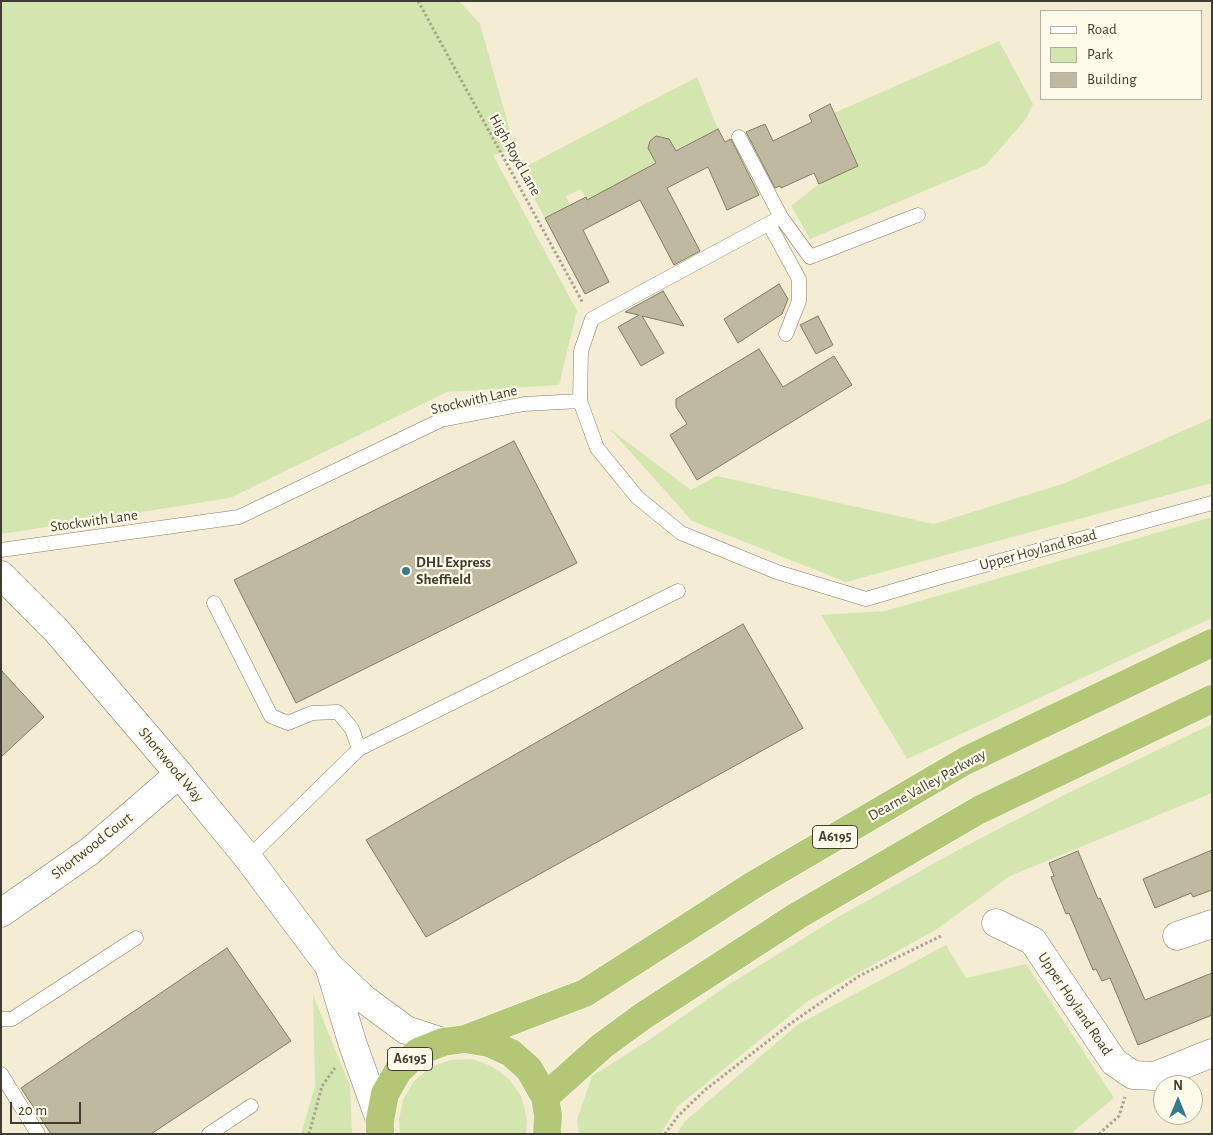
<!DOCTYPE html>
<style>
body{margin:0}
#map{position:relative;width:1213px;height:1135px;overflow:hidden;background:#f4edd3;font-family:"Alegreya Sans",sans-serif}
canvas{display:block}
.frame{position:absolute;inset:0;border:2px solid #3f3c31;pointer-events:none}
.legend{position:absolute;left:1040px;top:10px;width:162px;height:90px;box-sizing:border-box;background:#fffbea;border:1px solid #b2afa0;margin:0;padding:6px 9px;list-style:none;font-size:15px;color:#3f3c31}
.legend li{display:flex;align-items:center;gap:10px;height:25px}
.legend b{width:25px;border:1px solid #b2afa0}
.north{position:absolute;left:1153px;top:1075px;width:50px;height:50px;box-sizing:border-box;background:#fffbea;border:1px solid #b2afa0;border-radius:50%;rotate:0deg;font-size:14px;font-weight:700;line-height:20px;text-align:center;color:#3f3c31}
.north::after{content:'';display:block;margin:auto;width:18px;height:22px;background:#357b87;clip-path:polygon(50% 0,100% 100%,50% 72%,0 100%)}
.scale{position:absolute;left:10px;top:1102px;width:71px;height:22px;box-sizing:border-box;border:2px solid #3f3c31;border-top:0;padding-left:6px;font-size:15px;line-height:18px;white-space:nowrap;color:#3f3c31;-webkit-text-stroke:4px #fffbea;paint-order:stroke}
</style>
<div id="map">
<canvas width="1213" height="1135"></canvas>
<div class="frame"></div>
<ul class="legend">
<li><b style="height:6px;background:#fff"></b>Road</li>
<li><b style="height:14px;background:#d3e6b0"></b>Park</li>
<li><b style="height:14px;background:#bfb99f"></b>Building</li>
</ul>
<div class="north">N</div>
<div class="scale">20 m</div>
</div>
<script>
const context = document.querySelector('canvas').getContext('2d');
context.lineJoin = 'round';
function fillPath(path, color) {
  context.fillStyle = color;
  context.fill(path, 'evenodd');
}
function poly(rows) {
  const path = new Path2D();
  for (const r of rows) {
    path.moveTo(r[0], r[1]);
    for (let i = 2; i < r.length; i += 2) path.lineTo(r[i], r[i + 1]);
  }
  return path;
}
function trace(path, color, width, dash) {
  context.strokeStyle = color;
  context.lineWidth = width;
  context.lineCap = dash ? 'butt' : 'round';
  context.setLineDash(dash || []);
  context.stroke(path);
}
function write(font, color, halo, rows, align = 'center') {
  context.font = font + ' "Alegreya Sans",sans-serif';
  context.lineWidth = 4.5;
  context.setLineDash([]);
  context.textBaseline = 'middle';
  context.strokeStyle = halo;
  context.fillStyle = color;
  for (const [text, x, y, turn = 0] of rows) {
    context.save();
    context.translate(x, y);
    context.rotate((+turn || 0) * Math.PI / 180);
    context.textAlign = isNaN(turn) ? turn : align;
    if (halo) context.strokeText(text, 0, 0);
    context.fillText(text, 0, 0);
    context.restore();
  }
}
const green = poly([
 [1,1,459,1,480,24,515,149,493,155,577,311,559,385,447,392,230,498,1,534],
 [999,41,1033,104,1026,119,986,165,810,239,791,206,819,184,858,166,834,113],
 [697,77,718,129,676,151,669,139,656,136,656,163,587,200,581,189,566,196,570,205,545,218,519,170],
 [1212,418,1212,483,846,582,692,521,610,429,691,490,717,476,934,524,1065,483],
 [1212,517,1212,618,907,759,821,615,885,611],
 [1212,724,1212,793,1010,876,937,929,808,1001,677,1107,661,1134,579,1134,577,1120,592,1076,649,1040,728,985,838,917,960,849,1068,793],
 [946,945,966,978,1026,964,1114,1098,1074,1131,1073,1134,677,1134,684,1122,797,1025],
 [313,995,350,1086,352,1134,301,1134,315,1086],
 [473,1059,493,1067,510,1080,522,1098,527,1119,526,1134,400,1134,399,1120,403,1100,414,1081,431,1067,451,1060]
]);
const building = poly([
 [830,104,858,166,819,184,814,173,781,188,780,186,775,188,746,132,765,124,773,141,812,122,809,115,830,104],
 [718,129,725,142,731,139,759,195,727,210,708,167,667,188,700,251,674,265,640,200,583,230,609,282,585,294,545,218,586,197,587,200,656,163,648,148,650,141,656,136,669,139,676,151,718,129],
 [779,284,788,299,782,314,738,343,724,319,779,284],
 [663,291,684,326,642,316,664,353,641,366,618,327,639,315,625,312,663,291],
 [818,316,833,345,816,354,800,325,818,316],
 [759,349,783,387,834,356,852,385,697,480,670,435,687,424,676,407,676,399,759,349],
 [514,441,577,563,296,703,234,580,514,441],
 [743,624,803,728,426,937,366,840,743,624],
 [1,670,44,717,1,757,1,670],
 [1212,850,1212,890,1193,897,1191,893,1155,908,1143,879,1212,850],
 [1078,851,1098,899,1100,898,1145,1000,1212,973,1212,1015,1138,1045,1110,978,1102,981,1096,969,1093,970,1069,913,1066,914,1051,877,1054,876,1049,863,1078,851],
 [227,948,291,1041,151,1134,51,1134,21,1088,227,948]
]);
const path = poly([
 [418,1,583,303],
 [309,1134,322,1086,335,1068],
 [665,1134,678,1116,705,1090,790,1024,859,976,941,936],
 [1099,1134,1119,1116,1125,1097]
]);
const service = poly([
 [781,217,810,257,918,215],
 [769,224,799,279,799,301,786,334],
 [580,401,581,351,592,319,781,217,739,137],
 [1,550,239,517,441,420,524,404,580,401,597,448,637,497,681,533,777,572,866,599,941,577,1212,503],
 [214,603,271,716,288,723,312,713,338,712,352,729,359,749],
 [248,858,359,749,678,591],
 [1,1019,12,1019,136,938],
 [1,1074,38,1134],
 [209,1134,251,1106]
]);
const minor = poly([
 [1,575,56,630,179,774,248,858,329,966,364,999,406,1030,443,1042],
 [1,913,90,851,179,774],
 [996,923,1033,941,1114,1062,1133,1075,1155,1076,1212,1053],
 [1177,936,1212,924],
 [329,966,353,1045,380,1120]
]);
const trunk = poly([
 [465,1039,585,993,755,884,965,761,1212,643],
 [545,1097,602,1046,643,1016,797,916,979,810,1212,699],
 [380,1134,380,1120,385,1094,398,1071,418,1052,443,1042,465,1039,489,1043,511,1053,529,1069,545,1097,548,1115,547,1134]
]);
const markers = [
 [406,571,5,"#357b87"]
];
const shields = [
 [835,837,45],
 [410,1059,45]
];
const shieldNames = [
 ["A6195",835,837],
 ["A6195",410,1059]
];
const streetNames = [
 ["High Royd Lane",515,155,61],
 ["Stockwith Lane",474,400,-13],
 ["Stockwith Lane",94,521,-8],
 ["Upper Hoyland Road",1038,550,-15],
 ["Shortwood Way",171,765,50],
 ["Dearne Valley Parkway",927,785,-29],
 ["Shortwood Court",92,846,-38],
 ["Upper Hoyland Road",1075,1004,56]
];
const poiNames = [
 ["DHL Express",416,562],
 ["Sheffield",416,579]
];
fillPath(green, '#d3e6b0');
fillPath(building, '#bfb99f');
trace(building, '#817b63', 1);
trace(service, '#827c64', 15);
trace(minor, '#827c64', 29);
trace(trunk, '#fff', 29);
trace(path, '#a8a38f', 3, [2.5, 2.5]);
trace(service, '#fff', 14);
trace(minor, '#fff', 28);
trace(trunk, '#b3c776', 28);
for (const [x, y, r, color] of markers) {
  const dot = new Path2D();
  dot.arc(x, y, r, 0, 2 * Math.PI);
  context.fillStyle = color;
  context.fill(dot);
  trace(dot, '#fffbea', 2);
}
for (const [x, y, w] of shields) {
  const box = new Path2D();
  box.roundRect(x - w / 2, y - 11.5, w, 23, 4);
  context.fillStyle = '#fffbea';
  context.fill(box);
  trace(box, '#3f3c31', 1);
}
write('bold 14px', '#3f3c31', null, shieldNames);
write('15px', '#3f3c31', '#fffbea', streetNames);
write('bold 15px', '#3f3c31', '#fffbea', poiNames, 'left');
</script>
